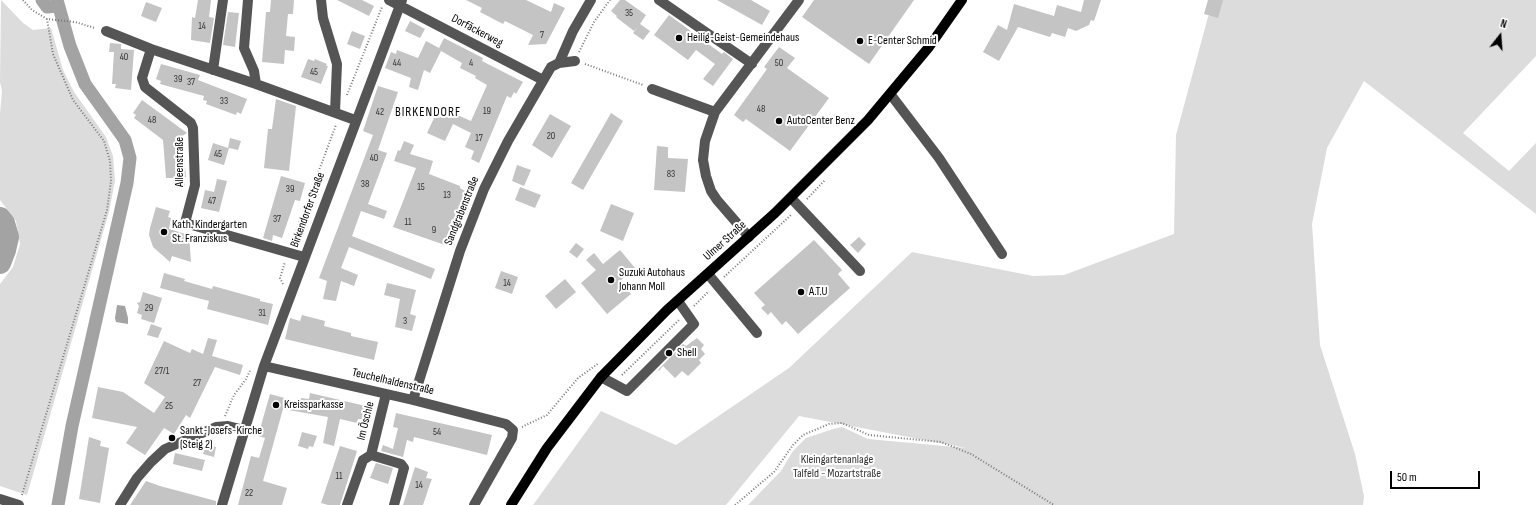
<!DOCTYPE html>
<meta charset="utf-8">
<style>
body{margin:0}
#map{position:relative;width:1536px;height:505px;overflow:hidden;background:#fff;font-family:"Sofia Sans Condensed",sans-serif}
canvas{display:block}
.north{position:absolute;left:1480px;top:16px;width:40px;height:40px;-webkit-text-stroke:3px #fff;paint-order:stroke;rotate:17deg;font-size:11px;font-weight:700;line-height:16px;text-align:center;color:#000}
.north::after{content:'';display:block;margin:auto;width:14px;height:18px;background:#000;clip-path:polygon(50% 0,100% 100%,50% 72%,0 100%)}
.scale{position:absolute;left:1390px;top:471px;width:90px;height:18px;box-sizing:border-box;border:2px solid #000;border-top:0;padding-left:5px;font-size:12px;line-height:14px;white-space:nowrap;color:#000;-webkit-text-stroke:3px #fff;paint-order:stroke}
</style>
<div id="map">
<canvas width="1536" height="505"></canvas>
<div class="north">N</div>
<div class="scale">50 m</div>
</div>
<script>
const context = document.querySelector('canvas').getContext('2d');
context.lineJoin = 'round';
function fillPath(path, color) {
  context.fillStyle = color;
  context.fill(path, 'evenodd');
}
function poly(rows) {
  const path = new Path2D();
  for (const r of rows) {
    path.moveTo(r[0], r[1]);
    for (let i = 2; i < r.length; i += 2) path.lineTo(r[i], r[i + 1]);
  }
  return path;
}
function trace(path, color, width, dash) {
  context.strokeStyle = color;
  context.lineWidth = width;
  context.lineCap = dash ? 'butt' : 'round';
  context.setLineDash(dash || []);
  context.stroke(path);
}
function write(font, color, halo, rows, align = 'center') {
  context.font = font + ' "Sofia Sans Condensed",sans-serif';
  context.lineWidth = 4;
  context.setLineDash([]);
  context.textBaseline = 'middle';
  context.strokeStyle = halo;
  context.fillStyle = color;
  for (const [text, x, y, turn = 0] of rows) {
    context.save();
    context.translate(x, y);
    context.rotate((+turn || 0) * Math.PI / 180);
    context.textAlign = isNaN(turn) ? turn : align;
    if (halo) context.strokeText(text, 0, 0);
    context.fillText(text, 0, 0);
    context.restore();
  }
}
const green = poly([
 [1,0,23,23,33,30,51,28,63,70,74,92,106,137,113,156,115,181,109,212,27,495,0,486,0,284,13,267,20,244,16,221,0,200,0,114,2,91,0,82],
 [1216,0,1536,0,1536,56,1463,133,1509,171,1536,143,1536,214,1364,81,1327,148,1312,224,1320,345,1355,454,1364,496,1363,505,748,505,781,471,793,451,806,438,833,429,842,427,868,439,966,448,799,416,726,505,533,505,601,411,676,445,789,368,912,252,1033,276,1064,275,1174,234,1176,135,1208,17]
]);
const water = poly([
 [117,305,125,306,128,318,128,324,116,322,115,318]
]);
const canal = poly([
 [42,0,47,7,58,6],
 [57,0,70,46,85,84,125,140,130,158,127,183,72,426,58,505]
]);
const river = poly([
 [0,218,4,223,8,237,5,250,0,263]
]);
const building = poly([
 [198,0,211,0,209,17,214,18,210,43,191,40,192,17,195,18],
 [271,0,294,0,293,14,288,14,286,36,295,37,294,51,285,50,284,64,262,62,266,12,270,12],
 [337,0,362,0,374,6,369,16],
 [466,0,526,0,551,12,554,3,565,8,546,44,528,45,533,35,505,21,503,24,480,12,482,8],
 [620,0,625,0,646,15,640,24,650,31,643,40,633,33,638,27,634,31,616,17,617,16,611,11],
 [717,0,751,0,770,11,762,25],
 [814,0,914,0,869,64,802,17],
 [1084,0,1101,0,1094,21,1091,20,1089,25,1076,31,1068,28,1065,37,1052,33,1050,37,1018,27,999,61,983,52,998,25,1007,30,1014,4,1054,16,1057,5,1081,12],
 [1208,0,1223,0,1218,18,1204,14],
 [146,2,162,8,156,22,141,16],
 [228,12,239,13,235,47,223,45],
 [669,15,722,54,724,52,733,59,713,86,703,79,715,64,696,50,688,60,654,35],
 [410,21,425,29,420,38,405,31],
 [352,31,365,36,360,49,347,44],
 [444,38,483,58,482,61,523,82,516,94,514,92,511,98,507,96,479,163,471,159,474,151,465,147,471,133,453,124,445,141,427,133,435,116,440,118,444,109,471,121,487,85,475,78,476,76,460,68,462,63,441,51,430,73,424,70,418,90,409,87,411,78,385,68,391,52,396,54,397,50,418,58,426,41,439,48],
 [110,43,121,44,121,49,134,50,131,90,115,88,116,84,112,84,114,52,109,52],
 [779,47,795,58,787,68,829,98,790,151,746,119,743,122,734,115,767,69,764,67],
 [308,59,314,61,315,59,327,64,326,66,328,66,321,84,301,77],
 [161,64,200,75,198,80,247,99,241,114,237,112,236,115,206,104,207,101,203,100,204,96,160,84,161,81,156,79],
 [378,86,398,92,378,150,387,153,368,204,387,211,384,219,361,211,352,236,435,269,431,279,349,247,341,268,358,275,354,286,341,281,336,301,323,299,327,281,319,278,373,135,363,131],
 [276,99,296,106,289,171,264,168,268,129,272,129],
 [142,100,187,133,182,136,186,177,184,177,185,187,174,185,173,178,166,178,163,140,134,118,136,115,133,113],
 [611,113,623,121,583,190,571,183],
 [550,114,571,126,552,158,532,145],
 [230,138,241,141,238,150,229,148,224,165,208,160,213,143,228,148],
 [404,141,414,145,410,154,433,161,429,174,460,186,460,188,465,191,445,245,393,227,416,168,394,161,398,150,400,151],
 [657,146,668,147,668,158,688,159,685,192,654,190],
 [517,165,531,170,524,186,512,181],
 [281,176,305,183,300,201,295,200,282,238,273,235,272,241,263,238],
 [217,179,227,181,219,212,201,208,205,190,214,192],
 [520,187,541,195,535,208,515,200],
 [611,204,634,213,623,241,600,231],
 [156,207,170,211,168,217,171,218,169,229,189,235,191,262,172,256,170,262,153,247,149,235,150,228],
 [859,237,866,244,858,253,850,245],
 [814,240,842,270,838,274,850,288,798,334,786,321,782,325,771,312,768,315,761,308,765,305,754,293],
 [576,243,584,249,577,258,569,252],
 [620,250,635,268,620,281,631,294,607,314,581,283,596,270,586,260,594,253,603,264],
 [501,271,518,277,512,294,495,288],
 [164,273,185,279,184,281,212,289,213,286,260,299,260,301,273,304,268,325,207,309,209,301,160,288],
 [565,279,576,292,556,309,545,296],
 [387,283,416,290,410,314,416,316,412,331,395,327,400,299,384,295],
 [143,292,162,298,154,323,141,319,142,315,137,313,139,306,137,303,140,302],
 [302,315,325,321,324,326,351,333,351,336,378,342,374,360,285,339,290,318,300,321],
 [151,324,162,328,158,338,147,335],
 [208,338,217,340,212,356,243,365,240,375,215,367,190,418,186,415,174,434,164,428,145,455,126,443,137,427,92,418,98,387,123,392,154,413,165,397,144,383,164,341,190,353,192,349,203,354],
 [697,338,704,345,701,349,705,354,699,360,701,363,688,376,682,371,675,378,663,366,659,371,658,370,683,344,686,346],
 [310,393,370,407,367,420,358,419,357,423,340,419,334,446,323,443,328,417,283,409,263,481,287,488,282,505,238,505,251,456,259,458,265,438,258,436,270,394,299,402,301,398,309,399],
 [396,413,492,435,487,455,414,437,413,442,407,440,403,457,381,451,383,445,393,449,398,428,393,427],
 [302,432,317,436,313,447,309,446,308,449,298,446],
 [89,437,101,441,100,446,109,448,100,503,79,499],
 [206,444,216,447,214,457,203,454],
 [340,446,357,451,340,505,328,505,321,503],
 [175,453,205,460,202,471,173,464],
 [376,463,393,468,388,484,370,478],
 [415,467,428,472,426,478,432,479,430,484,423,505,403,505],
 [146,481,160,486,216,501,216,505,130,505]
]);
const path = poly([
 [23,0,32,10,47,19,75,22,95,28],
 [579,52,594,22,610,0],
 [585,64,643,85],
 [347,95,382,7],
 [807,199,825,180],
 [292,242,336,125],
 [709,256,732,235],
 [724,277,791,215],
 [283,284,280,278,285,262],
 [694,306,709,291],
 [622,375,679,320],
 [225,416,234,395,246,379,250,371],
 [522,427,547,415,578,378,599,363],
 [22,495,107,210,111,181,110,161,104,141,73,100,53,54,47,19],
 [735,505,774,472,793,445,803,435,829,424,842,423,869,435,941,442,971,454,1054,505]
]);
const minor = poly([
 [248,0,244,48,254,71,256,84],
 [321,0,323,18,337,64,335,112],
 [389,0,543,80],
 [659,0,752,64],
 [106,31,151,49,256,84,355,120],
 [151,49,142,78,145,87,191,123,193,128,195,185,185,223,304,257],
 [559,63,573,31,591,0],
 [213,70,223,0],
 [652,89,715,112],
 [891,95,939,158,1002,254],
 [791,198,860,271],
 [749,237,717,200,711,191,706,176,703,160,705,141,715,112,799,0],
 [708,274,757,333],
 [264,366,413,400,506,424,513,430,512,438,474,505],
 [601,377,627,391,694,324,678,301],
 [413,400,460,251,484,189,508,141,551,67,559,63,575,61],
 [371,455,386,394],
 [0,499,19,505],
 [120,505,137,478,151,462,165,449,216,427,228,426,244,430],
 [222,505,264,366,402,0],
 [347,505,363,460,371,455,401,464,404,468,394,505]
]);
const major = poly([
 [511,505,547,448,601,377,667,310,775,213,868,120,929,47,962,0]
]);
const markers = [
 [679,38,4,"#000"],
 [860,41,4,"#000"],
 [779,121,4,"#000"],
 [164,232,4,"#000"],
 [611,280,4,"#000"],
 [801,292,4,"#000"],
 [669,353,4,"#000"],
 [276,405,4,"#000"],
 [172,438,4,"#000"]
];
const numberNames = [
 ["35",629,13],
 ["14",202,26],
 ["7",542,35],
 ["40",124,57],
 ["44",397,63],
 ["4",471,63],
 ["50",779,63],
 ["45",314,72],
 ["39",178,79],
 ["37",191,82],
 ["33",224,101],
 ["48",761,109],
 ["19",487,111],
 ["42",380,112],
 ["48",152,120],
 ["20",551,136],
 ["17",479,138],
 ["45",218,154],
 ["40",374,158],
 ["83",671,174],
 ["38",365,184],
 ["15",421,187],
 ["39",290,189],
 ["13",447,195],
 ["47",212,201],
 ["37",277,219],
 ["11",408,222],
 ["9",434,230],
 ["14",507,283],
 ["29",149,308],
 ["31",262,313],
 ["3",405,321],
 ["27/1",162,371],
 ["27",197,383],
 ["25",169,406],
 ["54",437,432],
 ["11",339,476],
 ["14",419,485],
 ["22",249,493]
];
const streetNames = [
 ["Dorfäckerweg",477,31,28],
 ["Alleenstraße",180,162,-90],
 ["Birkendorfer Straße",308,210,-70],
 ["Sandgrabenstraße",462,211,-68],
 ["Ulmer Straße",725,241,-42],
 ["Teuchelhaldenstraße",393,382,13],
 ["Im Öschle",366,421,-76]
];
const poiNames = [
 ["Heilig-Geist-Gemeindehaus",687,38],
 ["E-Center Schmid",868,41],
 ["AutoCenter Benz",787,121],
 ["Kath. Kindergarten",172,225],
 ["St. Franziskus",172,239],
 ["Suzuki Autohaus",619,273],
 ["Johann Moll",619,287],
 ["A.T.U",809,292],
 ["Shell",677,353],
 ["Kreissparkasse",284,405],
 ["Sankt-Josefs-Kirche",180,431],
 ["(Steig 2)",180,445]
];
const parkNames = [
 ["Kleingartenanlage",837,460],
 ["Talfeld - Mozartstraße",837,474]
];
const neighbourhoodNames = [
 ["BIRKENDORF",428,113]
];
fillPath(green, '#dcdcdc');
fillPath(water, '#a3a3a3');
trace(canal, '#a3a3a3', 13);
trace(river, '#a3a3a3', 22);
fillPath(building, '#c4c4c4');
trace(path, '#777', 2, [1, 2]);
trace(minor, '#555', 10);
trace(major, '#000', 10);
for (const [x, y, r, color] of markers) {
  const dot = new Path2D();
  dot.arc(x, y, r, 0, 2 * Math.PI);
  context.fillStyle = color;
  context.fill(dot);
  trace(dot, '#fff', 1.5);
}
write('10px', '#313131', null, numberNames);
write('12px', '#000', '#fff', streetNames);
write('12px', '#000', '#fff', poiNames, 'left');
write('12px', '#333', '#fff', parkNames);
context.letterSpacing = '1px';
write('13px', '#000', '#fff', neighbourhoodNames);
context.letterSpacing = '0px';
</script>
